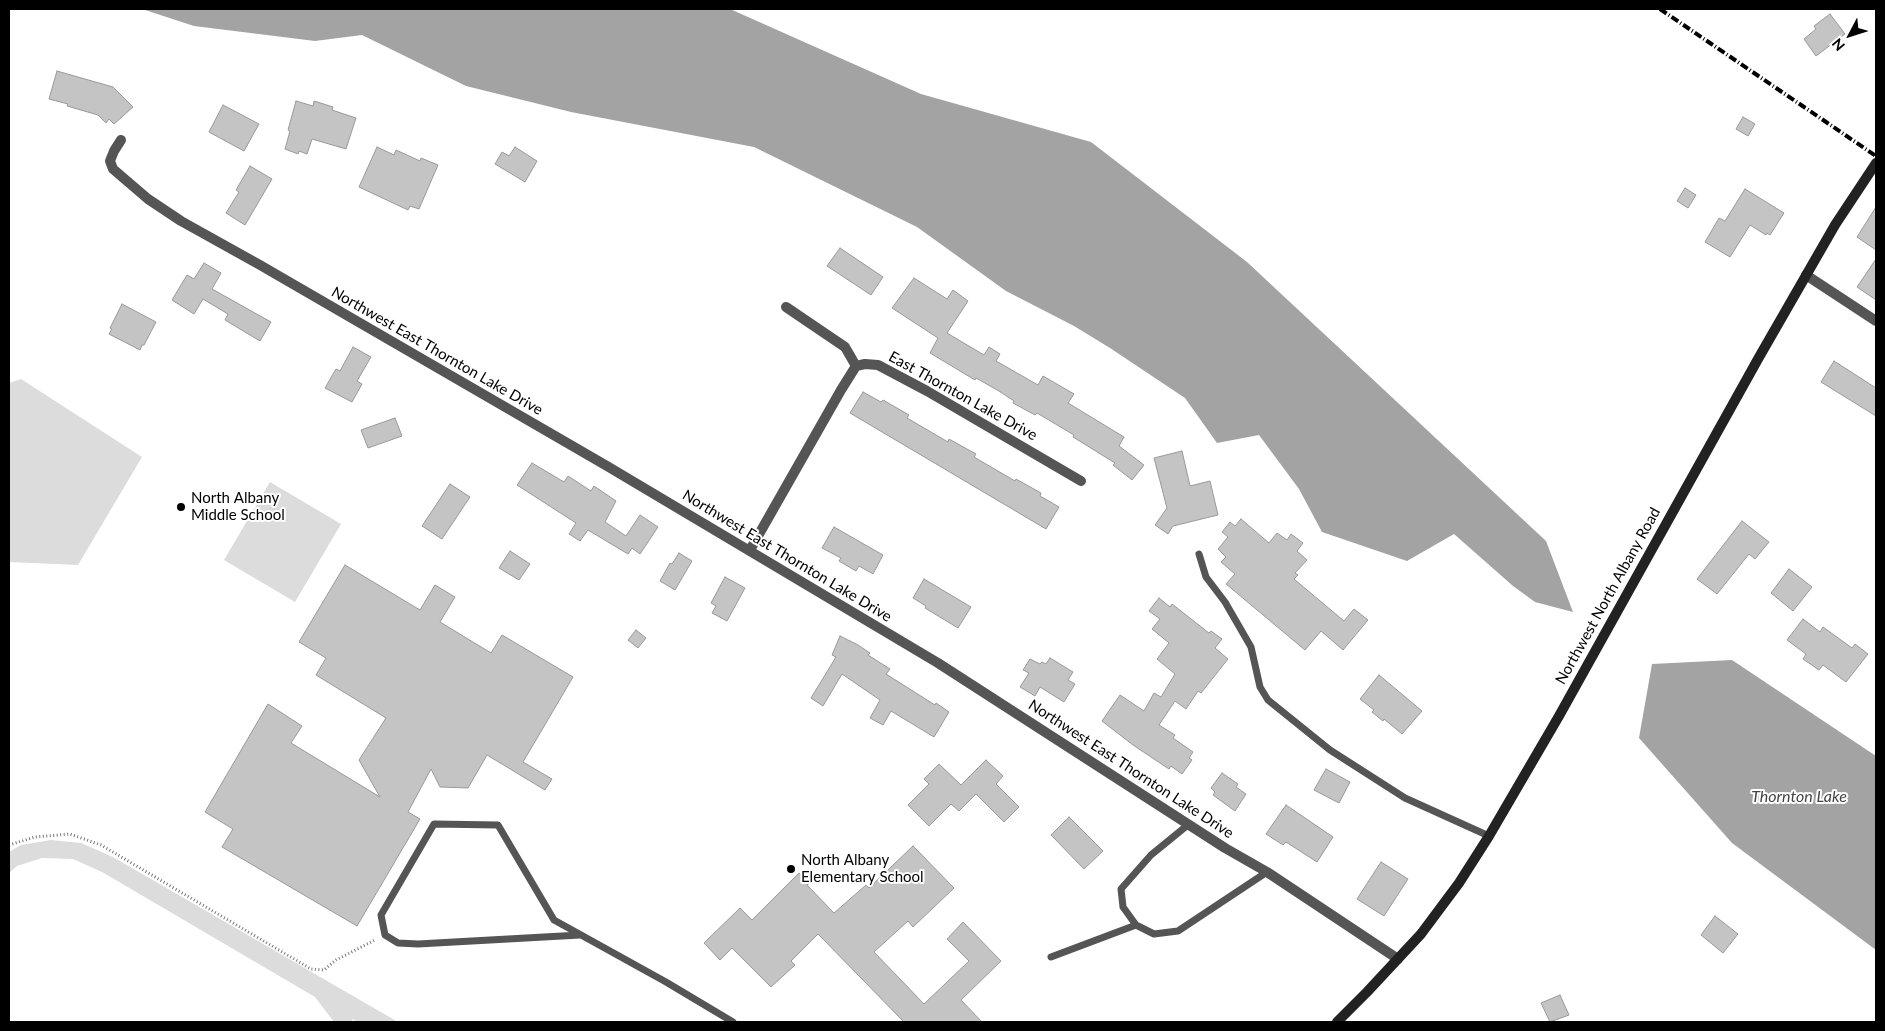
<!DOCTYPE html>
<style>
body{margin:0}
#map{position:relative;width:1885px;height:1031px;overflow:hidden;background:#fff;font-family:Lato,sans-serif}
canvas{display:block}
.frame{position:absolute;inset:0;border:10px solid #000;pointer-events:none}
.north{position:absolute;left:1825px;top:10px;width:50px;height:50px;-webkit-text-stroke:4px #fff;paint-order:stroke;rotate:230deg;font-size:14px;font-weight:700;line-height:20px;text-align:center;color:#000}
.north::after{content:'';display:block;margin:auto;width:18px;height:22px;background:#000;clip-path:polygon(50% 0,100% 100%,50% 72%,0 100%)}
</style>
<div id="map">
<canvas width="1885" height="1031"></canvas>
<div class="frame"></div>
<div class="north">N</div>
</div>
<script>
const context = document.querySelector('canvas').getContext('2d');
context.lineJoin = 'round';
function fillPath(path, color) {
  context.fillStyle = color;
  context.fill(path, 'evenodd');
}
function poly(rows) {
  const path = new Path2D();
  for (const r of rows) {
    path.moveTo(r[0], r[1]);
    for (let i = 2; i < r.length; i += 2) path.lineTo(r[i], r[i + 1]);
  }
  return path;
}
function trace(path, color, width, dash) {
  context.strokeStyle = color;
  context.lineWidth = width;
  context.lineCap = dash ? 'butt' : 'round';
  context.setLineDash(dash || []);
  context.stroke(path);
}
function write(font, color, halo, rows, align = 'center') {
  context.font = font + ' Lato,sans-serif';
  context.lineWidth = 4;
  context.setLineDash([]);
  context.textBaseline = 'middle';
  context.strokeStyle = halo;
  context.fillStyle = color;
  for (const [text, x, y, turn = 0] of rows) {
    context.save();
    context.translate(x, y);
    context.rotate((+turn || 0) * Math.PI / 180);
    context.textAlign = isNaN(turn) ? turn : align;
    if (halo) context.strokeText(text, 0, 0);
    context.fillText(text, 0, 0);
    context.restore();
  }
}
const green = poly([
 [21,379,142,457,78,565,9,562,9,383],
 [270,482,341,524,295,602,224,560],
 [51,840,81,843,113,857,398,1022,358,1022,352,1019,353,1022,334,1022,315,997,102,872,73,859,42,858,17,866,9,873,9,852,21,845]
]);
const water = poly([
 [142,9,730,9,921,94,1091,142,1247,262,1546,541,1573,612,1535,602,1513,586,1454,534,1407,561,1322,532,1299,489,1259,435,1217,443,1185,398,1110,348,1074,326,1006,291,917,227,754,147,571,112,466,86,362,35,315,41,194,26],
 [1732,660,1876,756,1876,950,1732,843,1639,738,1652,664]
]);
const building = poly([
 [1830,14,1845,34,1816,56,1804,39,1816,29,1814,26,1830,14],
 [57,71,113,87,133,107,114,124,109,119,106,123,98,115,67,106,68,104,49,99,57,71],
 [296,101,313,106,314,101,333,107,332,110,356,118,346,149,312,139,307,154,299,151,298,154,285,149,290,131,288,130,296,101],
 [223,105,259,124,244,151,209,132,223,105],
 [1743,117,1755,124,1748,136,1736,129,1743,117],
 [377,147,394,155,396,150,420,161,421,158,438,165,419,209,410,206,408,210,359,187,377,147],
 [515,147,537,161,525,182,495,164,502,152,509,156,515,147],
 [250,166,272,179,245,225,226,213,239,192,236,190,250,166],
 [1685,188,1696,195,1688,208,1677,201,1685,188],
 [1745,189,1784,213,1770,235,1767,233,1766,235,1750,225,1730,257,1705,242,1719,218,1725,221,1745,189],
 [1876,207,1876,250,1857,237,1876,207],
 [840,248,883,277,871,295,827,266,840,248],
 [1876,259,1876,300,1857,287,1876,259],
 [204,263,221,273,212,289,271,322,260,341,225,320,228,314,203,299,194,314,172,300,187,275,194,279,204,263],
 [914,278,947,299,953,290,968,301,947,333,984,355,989,347,1000,354,996,361,1038,385,1043,376,1074,394,1068,403,1124,437,1119,446,1144,465,1132,480,1113,465,1115,463,1073,437,1074,435,1037,413,1035,415,1013,403,1014,401,999,391,976,378,975,380,930,353,938,338,892,308,914,278],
 [122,304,156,322,144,345,142,345,140,350,109,334,112,329,110,328,122,304],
 [353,347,371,357,357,381,362,384,352,402,325,388,336,369,340,371,353,347],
 [1834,361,1876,388,1876,416,1821,382,1834,361],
 [863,392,881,402,883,400,909,415,907,418,948,442,949,439,976,454,974,457,1015,481,1016,479,1041,493,1040,496,1059,507,1046,529,850,413,863,392],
 [395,418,402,436,368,448,361,430,395,418],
 [1182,451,1190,486,1210,481,1218,515,1173,526,1168,534,1155,525,1167,508,1154,458,1182,451],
 [532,463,564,482,568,476,591,491,594,486,616,501,605,522,626,536,640,515,658,527,640,554,632,548,628,554,588,530,580,541,569,534,576,523,517,485,532,463],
 [450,484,470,497,442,539,422,526,450,484],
 [1241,519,1269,543,1277,533,1287,540,1291,534,1303,543,1297,551,1307,560,1295,573,1298,575,1294,579,1344,621,1354,609,1368,620,1343,650,1321,631,1305,650,1226,584,1235,574,1221,562,1226,557,1218,549,1228,537,1222,532,1230,522,1235,526,1241,519],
 [1742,521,1769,542,1755,559,1749,554,1717,594,1697,579,1742,521],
 [834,527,883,555,873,574,859,566,856,571,839,561,841,558,822,548,834,527],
 [510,551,530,564,519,580,499,568,510,551],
 [679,553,692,561,675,590,660,581,670,563,672,564,679,553],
 [345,565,420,610,435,585,455,597,440,622,491,653,502,635,573,677,523,762,552,779,545,790,487,755,468,788,440,787,431,769,408,812,420,819,357,926,222,847,233,829,205,812,268,704,302,726,291,743,380,797,359,760,386,718,316,675,326,658,299,642,345,565],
 [1789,569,1812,587,1793,611,1771,593,1789,569],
 [725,577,745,588,727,621,712,613,716,606,711,603,725,577],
 [924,579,971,607,958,628,925,608,926,606,913,598,924,579],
 [1159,598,1170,607,1172,604,1209,633,1211,631,1222,639,1215,648,1228,659,1201,693,1198,691,1186,709,1175,701,1159,725,1175,735,1173,738,1193,752,1189,758,1192,760,1182,774,1171,766,1169,769,1133,745,1102,721,1120,695,1144,711,1154,693,1161,697,1175,674,1157,659,1169,643,1152,629,1160,619,1149,611,1159,598],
 [1803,619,1820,632,1823,627,1852,648,1855,644,1868,654,1846,682,1823,665,1819,670,1803,659,1806,654,1787,640,1803,619],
 [636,630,646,638,638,648,628,640,636,630],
 [840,636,858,645,870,653,868,655,890,669,886,674,935,705,936,703,949,712,934,737,891,711,883,725,870,718,880,700,842,674,823,706,811,698,836,657,832,655,840,636],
 [1050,658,1073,672,1068,680,1075,684,1064,702,1040,687,1035,696,1020,687,1029,673,1023,670,1030,659,1040,664,1042,662,1046,664,1050,658],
 [1379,675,1422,711,1402,734,1384,719,1383,721,1372,712,1374,710,1360,699,1379,675],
 [986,760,1003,776,996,784,1019,807,1004,822,976,794,959,811,951,804,929,826,908,805,929,784,924,779,939,764,961,785,986,760],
 [1326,769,1350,782,1339,803,1314,790,1326,769],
 [1222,773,1238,784,1236,787,1246,794,1235,811,1213,795,1215,792,1211,788,1222,773],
 [1286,805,1333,837,1317,862,1286,842,1283,845,1266,834,1286,805],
 [1069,817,1103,851,1084,869,1051,835,1069,817],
 [913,846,954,888,913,927,908,921,874,952,924,1004,969,961,947,939,963,922,1001,961,961,1000,982,1022,904,1022,818,934,791,961,795,965,771,987,732,948,720,960,704,943,740,908,752,920,799,873,810,883,807,885,834,913,866,885,869,888,913,846],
 [1381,862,1408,879,1384,916,1357,899,1381,862],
 [1715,916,1738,934,1723,953,1701,935,1715,916],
 [1560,995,1569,1015,1550,1022,1541,1003,1560,995]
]);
const path = poly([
 [9,845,35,837,70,834,101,845,311,969,324,970,336,960,375,940]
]);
const lane = poly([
 [1199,554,1206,577,1225,602,1251,647,1260,687,1268,700,1330,750,1405,798,1489,836],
 [1189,824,1151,855,1121,889,1123,907,1136,925,1154,934,1178,931,1267,872],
 [580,935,418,944,398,943,385,935,381,915,434,824,498,825,554,920,666,982,733,1022],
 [1051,957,1136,925]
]);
const street = poly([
 [121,140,114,151,110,161,113,169,148,199,181,221,260,265,607,466,938,663,1225,848,1267,872,1398,959],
 [1806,275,1876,321],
 [786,307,845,347,856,366],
 [750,550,841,390,856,366,865,364,878,365,927,391,1081,481]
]);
const secondary = poly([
 [1337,1022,1367,992,1421,934,1459,883,1489,836,1559,716,1758,359,1835,225,1876,163]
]);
const rail = poly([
 [1660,9,1876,156]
]);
const markers = [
 [181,507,5,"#000"],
 [791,869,5,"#000"]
];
const streetNames = [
 ["Northwest East Thornton Lake Drive",437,351,30],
 ["East Thornton Lake Drive",963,396,29],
 ["Northwest East Thornton Lake Drive",787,556,31],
 ["Northwest North Albany Road",1608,596,-61],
 ["Northwest East Thornton Lake Drive",1131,769,33]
];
const poiNames = [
 ["North Albany",191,498],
 ["Middle School",191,515],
 ["North Albany",801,860],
 ["Elementary School",801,877]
];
const waterNames = [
 ["Thornton Lake",1799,797]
];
fillPath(green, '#dcdcdc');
fillPath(water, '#a3a3a3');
fillPath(building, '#c4c4c4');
trace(building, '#999', 1);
trace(path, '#777', 3, [1, 2.5]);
trace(lane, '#555', 7);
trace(street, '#555', 10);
trace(secondary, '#222', 10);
trace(rail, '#000', 4, [8, 2.5, 1, 2.5]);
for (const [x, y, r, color] of markers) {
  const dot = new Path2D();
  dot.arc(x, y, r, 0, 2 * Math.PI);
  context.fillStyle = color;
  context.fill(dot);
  trace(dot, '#fff', 2);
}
write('15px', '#000', '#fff', streetNames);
write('15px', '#000', '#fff', poiNames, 'left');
write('italic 16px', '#444', '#fff', waterNames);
</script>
